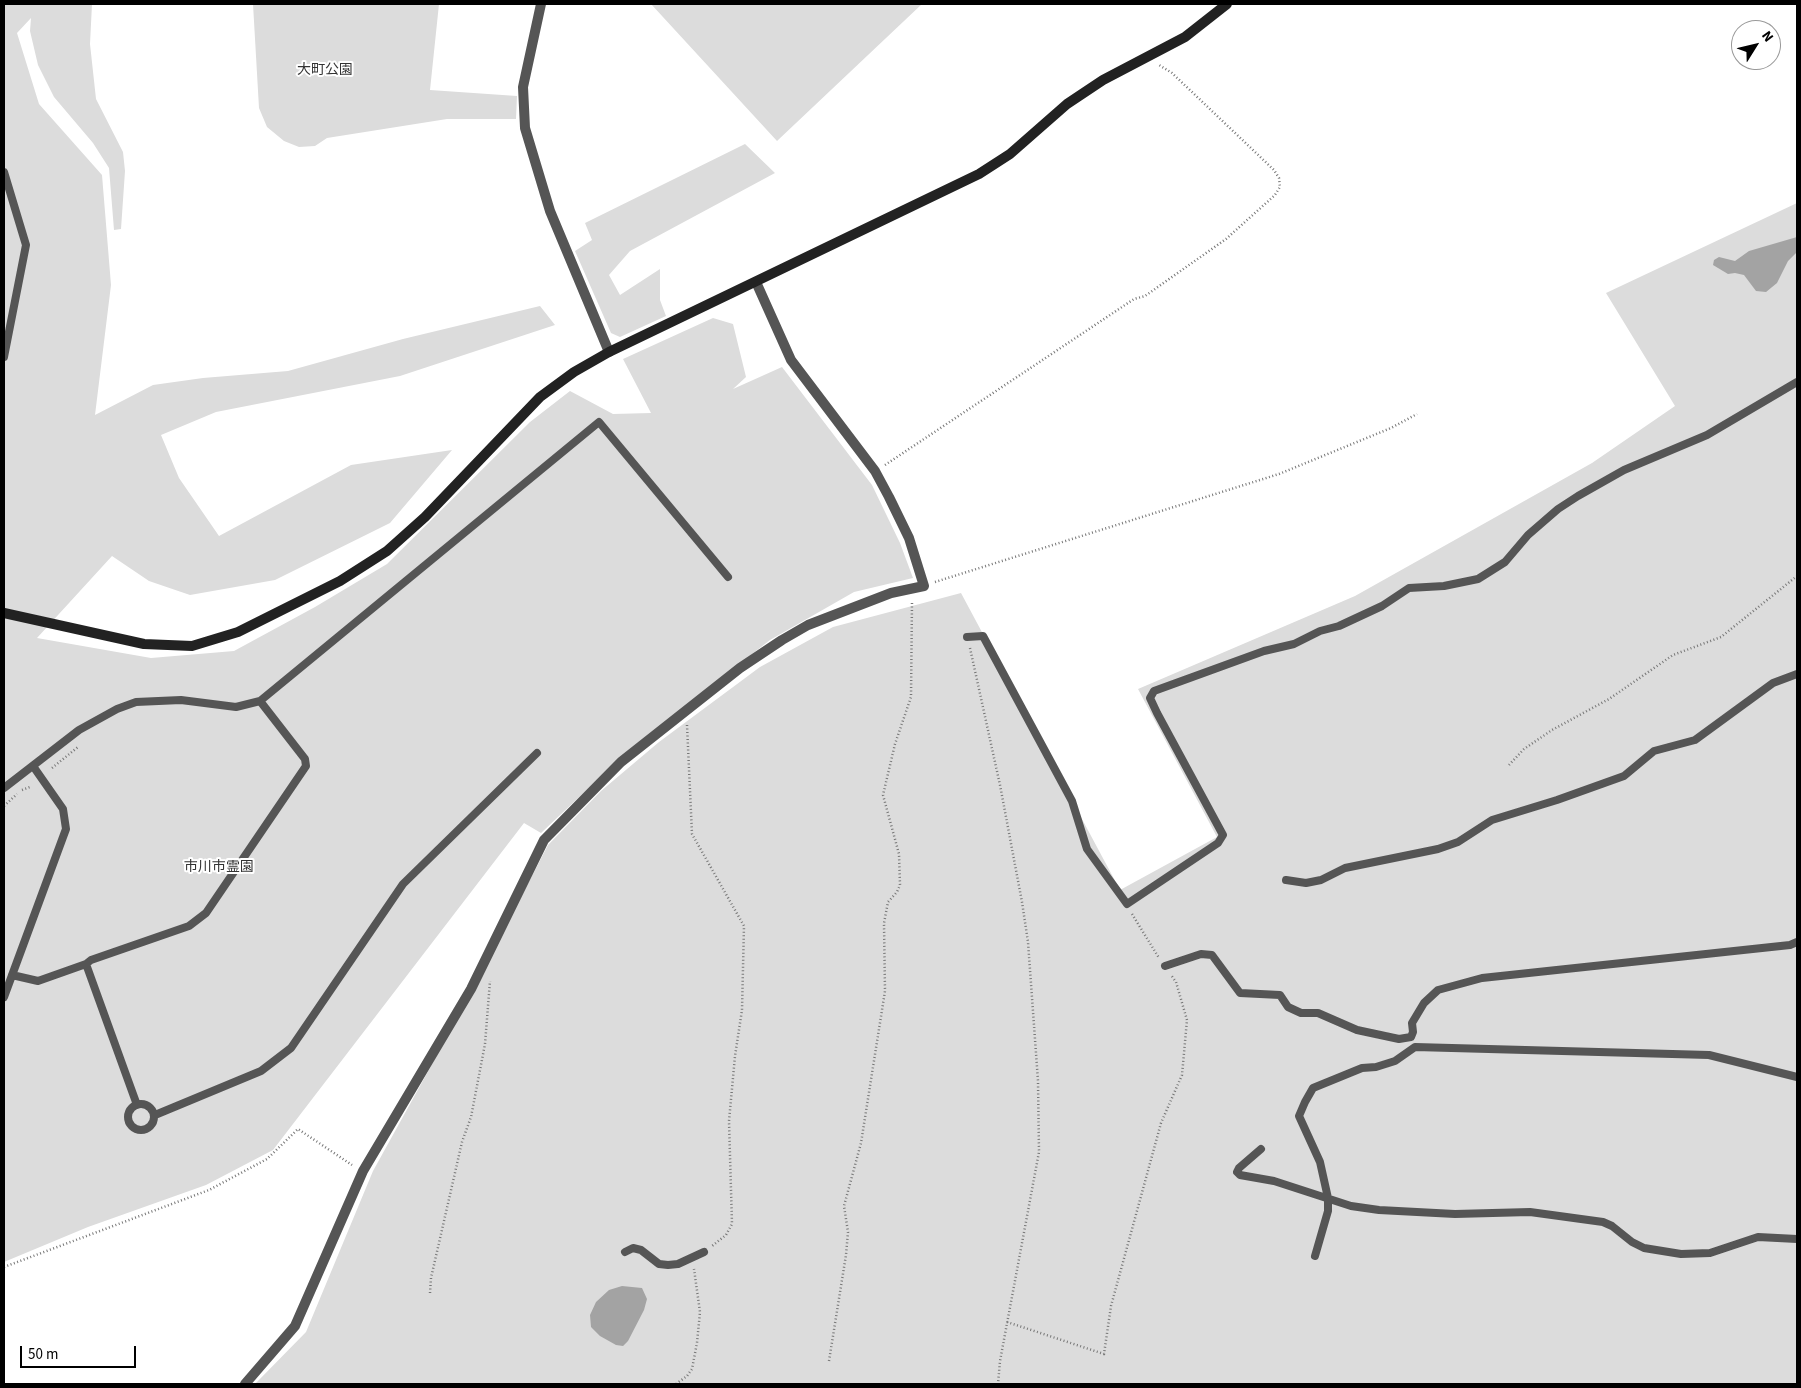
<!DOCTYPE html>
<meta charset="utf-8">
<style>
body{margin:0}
#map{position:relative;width:1801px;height:1388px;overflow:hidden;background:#fff;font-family:"Source Sans 3",sans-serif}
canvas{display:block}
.frame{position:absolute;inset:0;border:5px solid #000;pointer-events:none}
.north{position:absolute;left:1731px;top:20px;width:50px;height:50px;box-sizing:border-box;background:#fff;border:1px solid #999;border-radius:50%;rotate:54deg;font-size:14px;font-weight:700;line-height:20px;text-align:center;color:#000}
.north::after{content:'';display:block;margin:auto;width:18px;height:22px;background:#000;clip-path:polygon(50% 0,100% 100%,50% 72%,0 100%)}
.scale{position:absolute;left:20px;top:1346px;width:116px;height:22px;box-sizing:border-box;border:2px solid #000;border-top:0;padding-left:6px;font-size:15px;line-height:18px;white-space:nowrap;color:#000;-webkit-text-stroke:4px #fff;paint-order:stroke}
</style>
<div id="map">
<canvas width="1801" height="1388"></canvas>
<div class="frame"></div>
<div class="north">N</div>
<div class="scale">50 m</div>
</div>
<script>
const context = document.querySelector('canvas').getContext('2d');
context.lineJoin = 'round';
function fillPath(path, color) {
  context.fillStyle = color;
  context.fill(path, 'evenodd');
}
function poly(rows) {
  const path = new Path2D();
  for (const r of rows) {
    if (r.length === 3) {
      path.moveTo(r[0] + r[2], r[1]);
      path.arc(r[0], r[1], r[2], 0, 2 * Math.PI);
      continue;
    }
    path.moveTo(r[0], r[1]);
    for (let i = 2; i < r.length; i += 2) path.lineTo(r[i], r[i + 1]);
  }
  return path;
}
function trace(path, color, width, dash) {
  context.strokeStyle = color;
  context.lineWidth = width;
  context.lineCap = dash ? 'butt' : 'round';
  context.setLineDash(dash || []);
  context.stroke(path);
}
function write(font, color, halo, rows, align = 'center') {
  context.font = font + ' "Source Sans 3","Noto Sans JP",sans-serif';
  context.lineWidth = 4;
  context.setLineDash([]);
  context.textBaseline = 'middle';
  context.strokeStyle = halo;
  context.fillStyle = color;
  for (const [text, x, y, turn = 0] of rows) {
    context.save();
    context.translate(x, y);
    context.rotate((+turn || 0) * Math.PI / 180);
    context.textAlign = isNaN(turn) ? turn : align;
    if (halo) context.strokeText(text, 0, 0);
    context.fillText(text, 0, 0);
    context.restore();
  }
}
const green = poly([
 [4,4,92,4,90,44,96,99,123,152,125,171,121,229,114,230,109,168,93,143,54,97,38,65,30,31,31,18,17,33,39,104,102,175,111,285,95,415,153,385,203,378,288,371,403,339,540,306,555,325,400,376,216,412,161,435,179,478,219,536,351,465,452,450,390,523,275,580,190,595,149,581,112,556,37,638,151,658,234,651,315,607,387,564,530,422,570,391,613,414,651,413,623,359,713,318,733,324,746,377,733,389,782,367,872,485,900,543,913,578,854,592,770,640,629,750,541,833,524,823,273,1150,206,1185,88,1227,4,1262],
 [253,4,439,4,430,90,517,96,516,119,447,119,327,138,315,146,299,147,284,141,267,127,259,108],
 [651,4,922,4,777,141],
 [745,144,775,173,630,251,609,275,620,295,660,269,660,300,666,316,620,337,611,333,575,251,592,240,585,223],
 [1797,203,1797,1384,255,1384,306,1332,373,1171,473,990,548,845,601,791,659,742,760,667,833,627,961,593,1120,890,1217,837,1138,689,1355,596,1592,463,1675,406,1606,293]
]);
const water = poly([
 [1797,237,1797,252,1788,261,1777,283,1766,292,1756,291,1744,275,1735,273,1728,274,1713,265,1714,260,1719,257,1735,261,1749,251],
 [622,1286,642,1288,647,1299,644,1310,628,1341,623,1346,616,1345,600,1336,591,1327,590,1315,596,1302,609,1290]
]);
const path = poly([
 [885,465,1134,299,1145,296,1226,239,1275,195,1280,187,1279,178,1274,170,1172,73,1159,65],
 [935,582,1279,474,1391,428,1417,414],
 [970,648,1000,785,1022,902,1028,942,1038,1081,1039,1152,1000,1361,998,1384],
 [687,725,692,834,744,926,742,1010,735,1056,729,1121,732,1224,726,1235,712,1246],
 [1509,765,1524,749,1552,730,1609,699,1673,655,1721,637,1797,576],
 [52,768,78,747],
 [22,790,30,787],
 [4,806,17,794],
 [1132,914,1159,958],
 [4,1267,209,1190,267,1159,298,1129,352,1165],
 [430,1293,431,1278,462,1142,471,1117,485,1044,490,981],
 [1007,1322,1104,1354,1111,1306,1161,1123,1182,1075,1187,1020,1176,982,1171,975],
 [829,1361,846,1255,848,1232,844,1206,861,1143,885,991,884,923,888,902,897,892,900,885,899,854,883,795,895,744,911,697,912,602],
 [676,1384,687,1376,692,1369,697,1343,700,1312,694,1269]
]);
const lane = poly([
 [4,172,26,245,4,357],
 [967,637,983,636,1072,801,1087,849,1127,904,1218,843,1223,835,1157,713,1150,698,1154,691,1264,651,1294,644,1320,631,1339,626,1382,606,1409,588,1444,586,1478,579,1505,562,1528,535,1558,509,1578,496,1624,470,1707,435,1797,382],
 [4,788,79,730,117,709,136,702,181,700,236,707,260,701,599,422,728,577],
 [1286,880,1306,883,1321,880,1345,868,1438,849,1458,842,1492,820,1557,800,1624,776,1654,751,1695,740,1773,683,1797,674],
 [86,964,91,960,189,926,206,913,306,766,305,759,260,701],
 [1165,966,1201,954,1212,955,1240,993,1280,995,1288,1007,1301,1013,1318,1013,1357,1030,1399,1039,1411,1037,1413,1032,1412,1023,1424,1003,1438,990,1482,978,1790,945,1797,942],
 [12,975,38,981,86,964,137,1105],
 [4,997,66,829,63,809,33,766],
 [141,1117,13],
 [155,1115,261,1071,291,1048,403,884,537,753],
 [1261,1149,1239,1168,1237,1172,1240,1175,1274,1181,1351,1206,1379,1210,1455,1214,1530,1212,1603,1222,1612,1226,1632,1242,1644,1248,1681,1254,1710,1253,1758,1237,1797,1239],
 [625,1252,633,1248,641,1250,659,1264,668,1265,678,1264,704,1252],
 [1315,1256,1328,1211,1328,1198,1320,1162,1299,1116,1305,1102,1313,1088,1362,1068,1376,1067,1395,1061,1415,1047,1709,1055,1797,1077]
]);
const street = poly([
 [541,4,523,87,525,128,550,211,609,352],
 [245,1384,295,1326,363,1171,471,989,544,840,621,762,740,668,782,640,808,625,891,593,924,586,909,538,889,497,875,471,791,360,756,282]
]);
const secondary = poly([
 [4,613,144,644,192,646,238,632,340,581,387,551,425,517,540,397,574,372,609,352,979,174,1010,154,1067,104,1103,80,1185,37,1227,4]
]);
const parkNames = [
 ["大町公園",325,71],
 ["市川市霊園",219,868]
];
fillPath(green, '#dcdcdc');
fillPath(water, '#a3a3a3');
trace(path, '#777', 2.5, [1, 2.5]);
trace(lane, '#555', 8);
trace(street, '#555', 10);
trace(secondary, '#222', 10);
write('14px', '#333', '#fff', parkNames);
</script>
